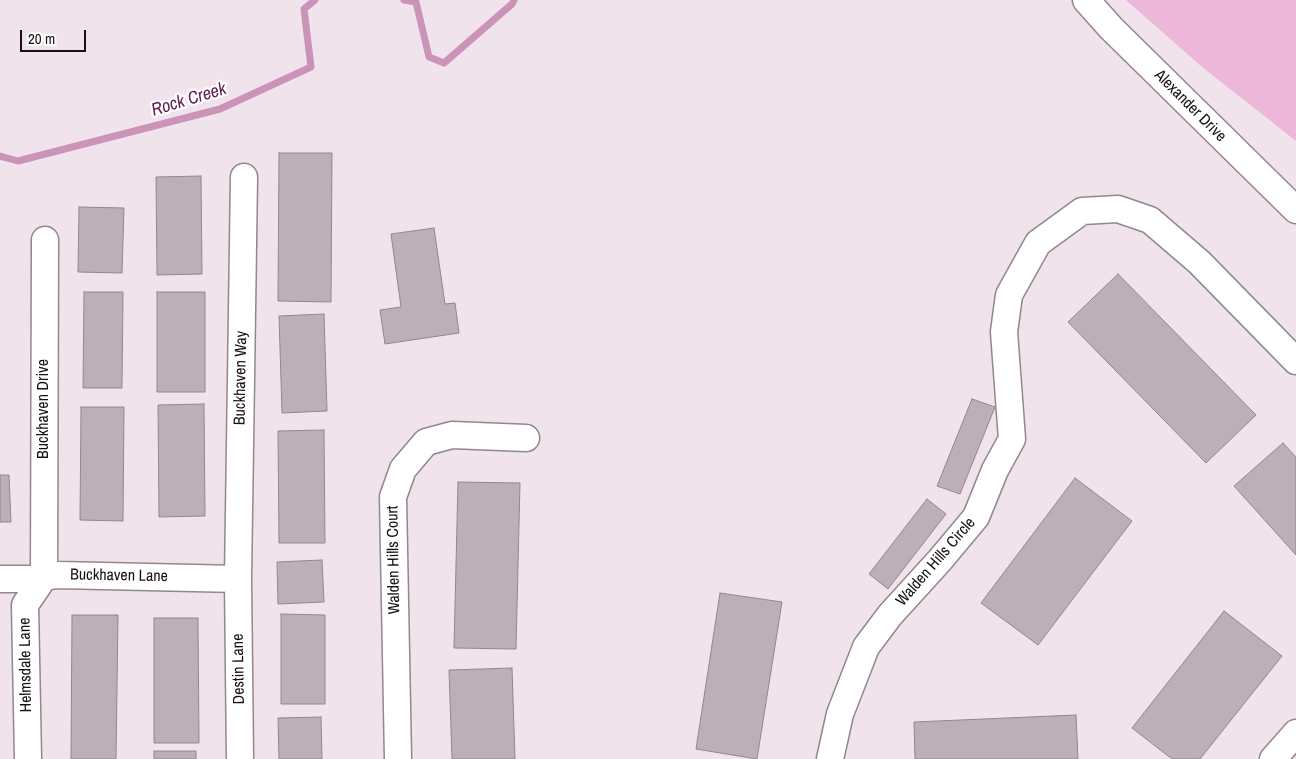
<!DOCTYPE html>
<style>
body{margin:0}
#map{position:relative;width:1296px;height:759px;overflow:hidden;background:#f1e3ec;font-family:"Archivo Narrow",sans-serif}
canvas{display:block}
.scale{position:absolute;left:20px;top:30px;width:66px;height:22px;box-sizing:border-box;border:2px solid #161114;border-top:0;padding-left:6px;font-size:15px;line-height:18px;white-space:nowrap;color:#161114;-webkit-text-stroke:4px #fff;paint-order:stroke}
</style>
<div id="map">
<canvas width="1296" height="759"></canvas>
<div class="scale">20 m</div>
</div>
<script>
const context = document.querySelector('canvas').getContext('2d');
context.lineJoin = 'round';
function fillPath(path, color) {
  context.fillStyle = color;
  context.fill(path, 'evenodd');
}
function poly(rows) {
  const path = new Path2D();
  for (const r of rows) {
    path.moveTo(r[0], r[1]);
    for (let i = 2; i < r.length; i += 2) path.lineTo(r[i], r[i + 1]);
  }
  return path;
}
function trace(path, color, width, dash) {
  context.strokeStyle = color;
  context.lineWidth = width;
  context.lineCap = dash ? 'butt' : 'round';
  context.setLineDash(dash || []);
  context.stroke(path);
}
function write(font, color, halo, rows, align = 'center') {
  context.font = font + ' "Archivo Narrow",sans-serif';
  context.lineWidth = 4.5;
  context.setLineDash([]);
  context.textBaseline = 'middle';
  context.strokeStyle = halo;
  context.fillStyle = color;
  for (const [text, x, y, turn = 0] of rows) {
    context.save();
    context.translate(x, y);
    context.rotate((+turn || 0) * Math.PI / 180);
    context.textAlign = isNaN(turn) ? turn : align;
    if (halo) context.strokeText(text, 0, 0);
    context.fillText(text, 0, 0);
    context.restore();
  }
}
const green = poly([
 [1126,0,1296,0,1296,141,1202,67]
]);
const stream = poly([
 [404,0,416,2,429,57,444,63,512,4,514,0],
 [0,156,18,161,220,109,311,67,304,9,315,0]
]);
const building = poly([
 [279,153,332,153,331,302,278,301,279,153],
 [201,176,202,274,157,275,156,177,201,176],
 [79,207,124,208,122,273,78,272,79,207],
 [434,228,445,304,455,303,459,333,385,344,380,310,401,307,391,234,434,228],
 [1118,274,1256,415,1206,463,1068,322,1118,274],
 [84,292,123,292,122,388,83,388,84,292],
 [157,292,205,292,205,392,157,392,157,292],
 [324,314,327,411,282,413,279,316,324,314],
 [972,399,995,407,960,494,937,486,972,399],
 [204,404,205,516,159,517,158,405,204,404],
 [81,407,124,407,123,521,80,520,81,407],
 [324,430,325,543,279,543,278,431,324,430],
 [1283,443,1296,457,1296,555,1234,486,1283,443],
 [0,475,9,475,11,522,0,522,0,475],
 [1075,478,1132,521,1038,645,981,603,1075,478],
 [458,482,520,483,516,649,454,648,458,482],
 [927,499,946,514,888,589,869,574,927,499],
 [322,560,324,602,278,604,277,562,322,560],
 [720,593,782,602,757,759,696,749,720,593],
 [1224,611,1282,656,1200,759,1172,759,1132,728,1224,611],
 [281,614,325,615,325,704,281,704,281,614],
 [72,615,118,615,116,759,71,759,72,615],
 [154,618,198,618,199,743,154,743,154,618],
 [512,668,515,759,452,759,449,670,512,668],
 [1076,715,1078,759,915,759,914,722,1076,715],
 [321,717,322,759,279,759,278,718,321,717],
 [154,751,196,751,196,759,154,759,154,751]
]);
const minor = poly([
 [1086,0,1111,28,1296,210],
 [0,579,30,579,58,575,238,579],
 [28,759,25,605,44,577,45,240],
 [240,759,238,579,244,177],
 [398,759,393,497,403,469,426,442,452,435,526,438],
 [830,759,840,714,866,647,890,615,940,560,976,517,995,470,1012,439,1004,332,1009,295,1038,243,1082,211,1118,209,1150,220,1199,262,1296,361],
 [1273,759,1296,733]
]);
const streetNames = [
 ["Alexander Drive",1190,106,45],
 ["Buckhaven Way",241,378,-89],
 ["Buckhaven Drive",44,409,-90],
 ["Walden Hills Court",394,560,-91],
 ["Walden Hills Circle",936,562,-49],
 ["Buckhaven Lane",119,576,1],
 ["Helmsdale Lane",26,665,-91],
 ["Destin Lane",239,669,-91]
];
const waterNames = [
 ["Rock Creek",189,100,-17]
];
fillPath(green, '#ecb7d9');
trace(stream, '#ca93b7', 7);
fillPath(building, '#bcafb7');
trace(building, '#93868e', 1);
trace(minor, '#93868e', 29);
trace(minor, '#fff', 26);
write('16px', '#161114', '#fff', streetNames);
write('italic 18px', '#61204f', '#fff', waterNames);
</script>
